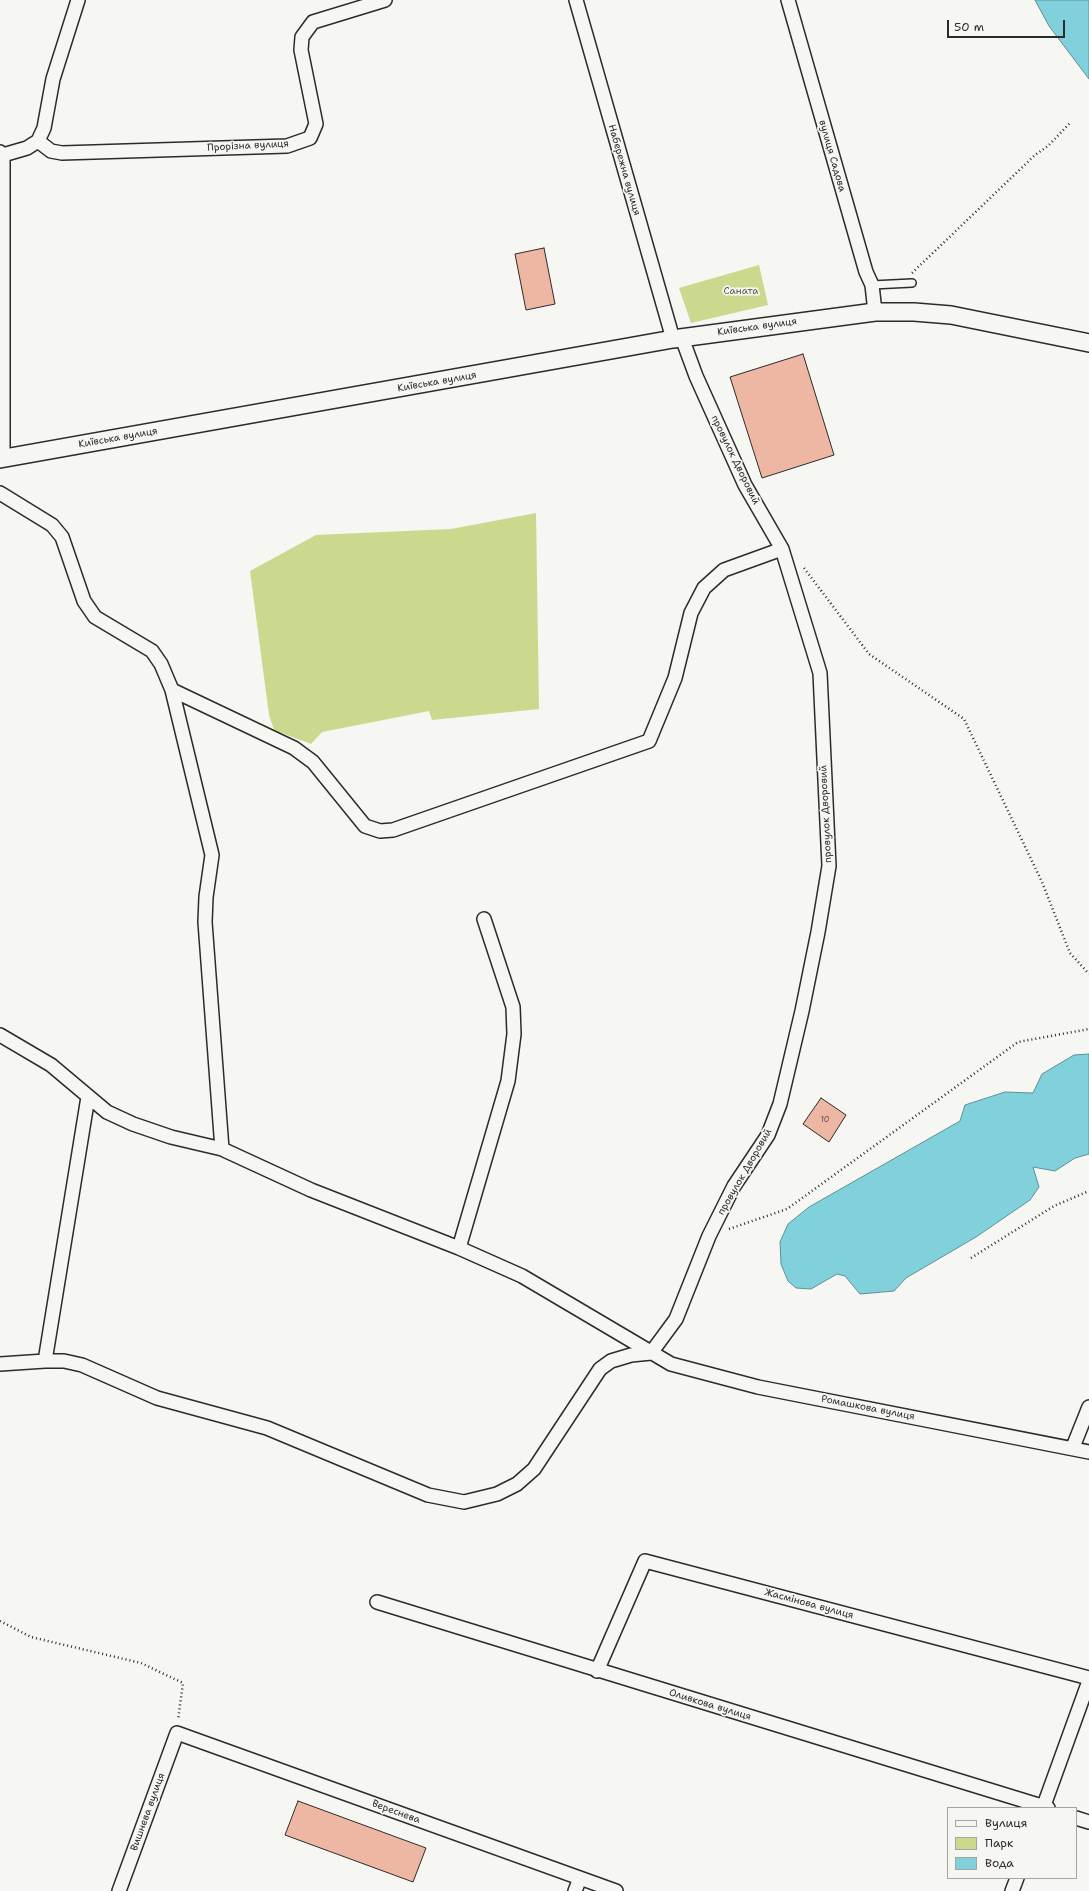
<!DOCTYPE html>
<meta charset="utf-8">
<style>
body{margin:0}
#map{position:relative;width:1089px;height:1891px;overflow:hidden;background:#f6f6f2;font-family:"Shantell Sans",sans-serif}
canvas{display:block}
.legend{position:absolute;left:947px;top:1807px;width:130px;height:72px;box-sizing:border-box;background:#f6f6f2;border:1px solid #a5a5a2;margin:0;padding:5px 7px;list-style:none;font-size:12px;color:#2b2b2b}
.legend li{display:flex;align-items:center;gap:8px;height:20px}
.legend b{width:20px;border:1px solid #a5a5a2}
.scale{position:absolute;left:947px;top:20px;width:118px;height:18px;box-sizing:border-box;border:2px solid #2b2b2b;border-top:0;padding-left:5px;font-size:12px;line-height:14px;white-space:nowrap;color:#2b2b2b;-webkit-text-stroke:3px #f6f6f2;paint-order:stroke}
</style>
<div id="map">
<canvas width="1089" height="1891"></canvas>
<ul class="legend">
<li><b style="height:5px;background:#f6f6f2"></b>Вулиця</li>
<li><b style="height:11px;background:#cad98d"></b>Парк</li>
<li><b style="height:11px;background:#81d1dd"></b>Вода</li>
</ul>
<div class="scale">50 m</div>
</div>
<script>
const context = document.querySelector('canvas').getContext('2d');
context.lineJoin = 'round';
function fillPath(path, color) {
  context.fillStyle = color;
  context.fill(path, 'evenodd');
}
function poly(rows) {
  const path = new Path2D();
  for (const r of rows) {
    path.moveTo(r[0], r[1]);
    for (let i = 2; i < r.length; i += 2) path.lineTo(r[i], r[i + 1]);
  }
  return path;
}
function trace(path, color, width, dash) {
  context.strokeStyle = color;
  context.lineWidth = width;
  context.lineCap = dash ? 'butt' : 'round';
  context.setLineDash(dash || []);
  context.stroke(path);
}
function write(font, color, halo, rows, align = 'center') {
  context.font = font + ' "Shantell Sans",sans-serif';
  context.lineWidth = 3.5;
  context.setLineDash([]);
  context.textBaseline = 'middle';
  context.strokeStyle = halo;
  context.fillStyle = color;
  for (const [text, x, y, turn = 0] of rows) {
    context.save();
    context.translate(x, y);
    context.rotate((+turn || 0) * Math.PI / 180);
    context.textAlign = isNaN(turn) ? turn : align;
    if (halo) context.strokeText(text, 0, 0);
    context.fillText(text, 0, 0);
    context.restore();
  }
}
const green = poly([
 [759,265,768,305,691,323,679,288],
 [536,513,539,709,432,720,429,711,322,732,311,744,274,730,269,715,250,571,316,535,451,529]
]);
const water = poly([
 [1035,0,1089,0,1089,79,1049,26,1035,0],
 [1089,1054,1089,1154,1075,1158,1055,1171,1033,1167,1039,1187,1030,1200,976,1237,906,1278,894,1291,860,1294,845,1276,837,1274,811,1289,796,1288,788,1281,781,1264,780,1242,788,1224,809,1207,960,1121,965,1105,1005,1092,1033,1093,1042,1074,1074,1055,1089,1054]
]);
const building = poly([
 [544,248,555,304,526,310,515,254,544,248],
 [803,354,834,455,762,478,730,377,803,354],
 [821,1098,846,1115,829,1142,803,1124,821,1098],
 [298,1801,426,1848,413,1882,285,1835,298,1801]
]);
const path = poly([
 [912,273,1035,155,1048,146,1070,123],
 [804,568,869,654,964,719,1042,882,1070,953,1089,974],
 [729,1229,787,1209,1018,1042,1089,1029],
 [971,1258,1054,1206,1089,1191],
 [0,1621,31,1637,141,1663,183,1683,178,1720]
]);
const service = poly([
 [872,285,912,283]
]);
const minor = poly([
 [576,0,673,339],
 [788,0,866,272,872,285,875,312],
 [38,141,51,151,62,153,287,146,310,138,316,124,301,50,302,37,313,22,385,0],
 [38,141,44,128,53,79,78,0],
 [0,152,3,155,27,148,38,141],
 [3,155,3,458],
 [0,493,52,525,62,537,84,601,95,617,152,651,161,664,172,690,212,855,206,897,205,922,222,1149],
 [172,690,294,748,313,762,365,826,380,831,393,830,649,741,675,678,691,613,704,588,724,570,782,549],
 [0,1035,51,1065,107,1112,133,1124,171,1137,222,1149,311,1190,459,1248,522,1276,671,1364,758,1387,1089,1452],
 [459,1248,508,1081,514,1034,513,1007,484,919],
 [651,1353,676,1319,709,1236,734,1186,768,1135,780,1104,802,1011,818,932,829,866,820,673,782,549,745,485,696,376,682,338],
 [45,1361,88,1097],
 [0,1364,45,1361,64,1361,82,1365,157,1398,267,1428,428,1495,464,1502,497,1494,517,1484,534,1469,600,1369,611,1361,631,1355,651,1353],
 [1073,1447,1089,1407],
 [377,1602,1048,1808],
 [597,1671,645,1561,1089,1678],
 [1043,1808,1089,1681],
 [1076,1818,1089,1822],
 [119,1891,177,1733,616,1891],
 [575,1891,580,1878],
 [1012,1891,1017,1878]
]);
const tertiary = poly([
 [0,459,673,339,875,312,914,312,951,315,1089,343]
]);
const numberNames = [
 ["10",825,1120]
];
const streetNames = [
 ["Прорізна вулиця",248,146,-3],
 ["вулиця Садова",832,156,74],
 ["Набережна вулиця",624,170,74],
 ["Київська вулиця",757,327,-8],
 ["Київська вулиця",437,382,-10],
 ["Київська вулиця",118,438,-10],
 ["провулок Дворовий",735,460,64],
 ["провулок Дворовий",826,814,-93],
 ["провулок Дворовий",745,1172,-60],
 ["Ромашкова вулиця",868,1408,11],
 ["Жасмінова вулиця",809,1604,15],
 ["Оливкова вулиця",710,1705,17],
 ["Вишнева вулиця",148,1812,-70],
 ["Вереснева",396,1812,20]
];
const parkNames = [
 ["Саната",741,291]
];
fillPath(green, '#cad98d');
fillPath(water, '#81d1dd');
trace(water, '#5f8f96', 1);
fillPath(building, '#eeb7a4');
trace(building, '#2b2b2b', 1);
trace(service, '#2b2b2b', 10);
trace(minor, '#2b2b2b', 16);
trace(tertiary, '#2b2b2b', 20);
trace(path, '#2b2b2b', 2.5, [1, 3]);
trace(service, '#f6f6f2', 7);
trace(minor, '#f6f6f2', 13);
trace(tertiary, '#f6f6f2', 17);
write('8px', '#5c4e49', null, numberNames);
write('10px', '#2b2b2b', '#f6f6f2', streetNames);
write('10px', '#535644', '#f6f6f2', parkNames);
</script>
